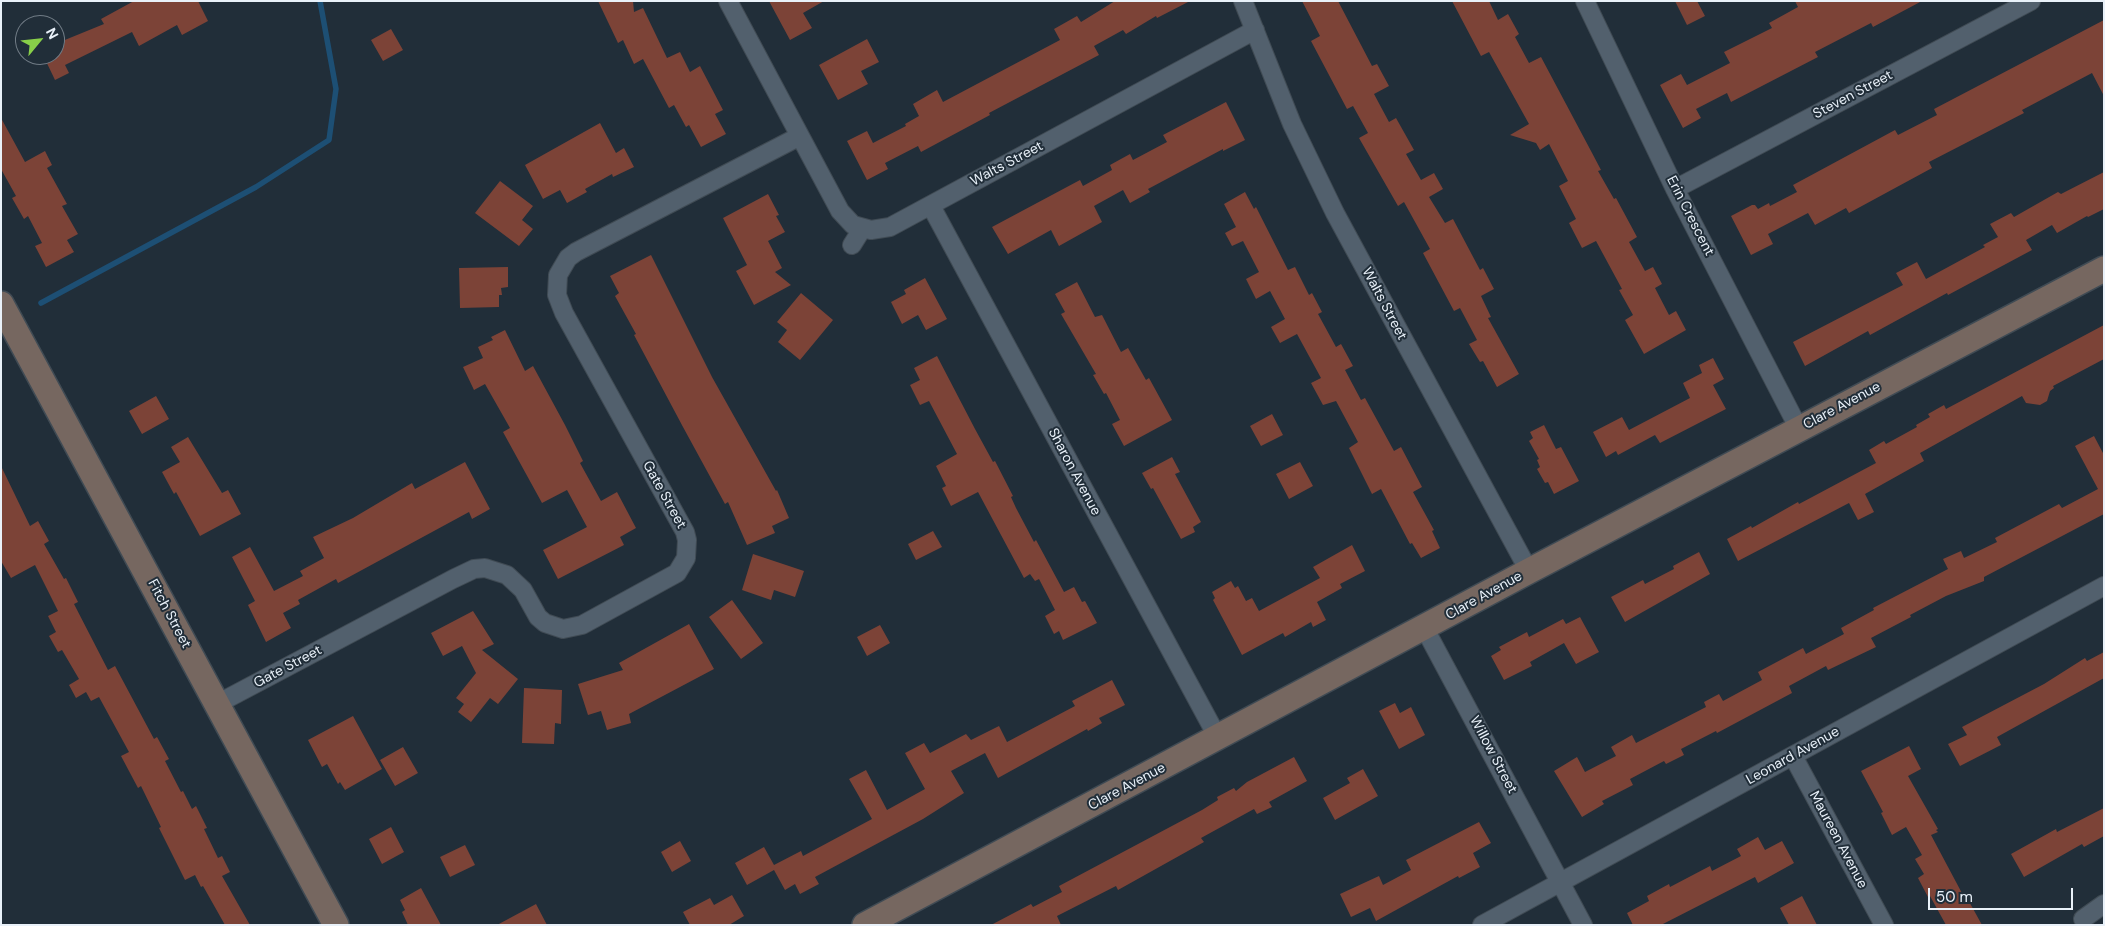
<!DOCTYPE html>
<style>
body{margin:0}
#map{position:relative;width:2105px;height:926px;overflow:hidden;background:#212e39;font-family:"DM Sans",sans-serif}
canvas{display:block}
.frame{position:absolute;inset:0;border:2px solid #e9f1f9;pointer-events:none}
.north{position:absolute;left:15px;top:15px;width:50px;height:50px;box-sizing:border-box;background:#212e39;border:1px solid #717c86;border-radius:50%;rotate:62deg;font-size:14px;font-weight:700;line-height:20px;text-align:center;color:#e9f1f9}
.north::after{content:'';display:block;margin:auto;width:18px;height:22px;background:#88cf49;clip-path:polygon(50% 0,100% 100%,50% 72%,0 100%)}
.scale{position:absolute;left:1928px;top:888px;width:145px;height:22px;box-sizing:border-box;border:2px solid #e9f1f9;border-top:0;padding-left:6px;font-size:15px;line-height:18px;white-space:nowrap;color:#e9f1f9;-webkit-text-stroke:4px #212e39;paint-order:stroke}
</style>
<div id="map">
<canvas width="2105" height="926"></canvas>
<div class="frame"></div>
<div class="north">N</div>
<div class="scale">50 m</div>
</div>
<script>
const context = document.querySelector('canvas').getContext('2d');
context.lineJoin = 'round';
function poly(rows) {
  const path = new Path2D();
  for (const r of rows) {
    path.moveTo(r[0], r[1]);
    for (let i = 2; i < r.length; i += 2) path.lineTo(r[i], r[i + 1]);
  }
  return path;
}
function trace(path, color, width, dash) {
  context.strokeStyle = color;
  context.lineWidth = width;
  context.lineCap = dash ? 'butt' : 'round';
  context.setLineDash(dash || []);
  context.stroke(path);
}
function fillPath(path, color) {
  context.fillStyle = color;
  context.fill(path, 'evenodd');
}
function write(font, color, halo, rows, align = 'center') {
  context.font = font + ' "DM Sans",sans-serif';
  context.lineWidth = 4;
  context.setLineDash([]);
  context.textBaseline = 'middle';
  context.strokeStyle = halo;
  context.fillStyle = color;
  for (const [text, x, y, turn = 0] of rows) {
    context.save();
    context.translate(x, y);
    context.rotate((+turn || 0) * Math.PI / 180);
    context.textAlign = isNaN(turn) ? turn : align;
    if (halo) context.strokeText(text, 0, 0);
    context.fillText(text, 0, 0);
    context.restore();
  }
}
const stream = poly([
 [41,303,256,187,329,140,336,89,320,1]
]);
const building = poly([
 [134,1,198,1,208,21,182,35,177,25,139,46,132,32,65,65,69,73,55,80,43,55,55,55,55,44,104,24,101,19],
 [598,1,633,1,634,12,643,8,667,58,680,52,690,72,700,66,723,110,715,114,726,134,701,147,689,125,686,127,674,105,669,108,643,59,634,64,623,40,618,43],
 [769,1,824,1,803,13,812,28,790,40],
 [1115,1,1190,1,1157,18,1156,16,1126,34,1123,30,1094,46,1099,55,989,113,990,115,921,152,918,146,885,163,888,169,867,180,847,141,867,131,873,143,906,126,905,124,919,116,913,104,937,90,943,102,1060,40,1054,29,1077,16,1081,22],
 [1302,1,1338,1,1372,66,1377,64,1389,86,1374,94,1389,122,1396,118,1414,150,1406,154,1421,180,1434,173,1443,189,1429,197,1445,223,1453,219,1480,270,1483,268,1494,289,1481,296,1491,317,1488,318,1519,374,1497,387,1483,361,1480,362,1469,344,1477,340,1460,308,1454,311,1423,253,1430,249,1404,202,1398,206,1359,138,1368,133,1353,106,1347,109,1311,41,1320,36],
 [1452,1,1489,1,1498,20,1508,14,1519,34,1515,37,1529,63,1541,57,1591,151,1601,170,1598,171,1614,199,1616,198,1637,237,1629,242,1645,271,1653,267,1662,284,1655,288,1669,315,1676,311,1686,330,1644,354,1625,320,1633,315,1619,290,1622,289,1596,241,1582,248,1569,223,1576,219,1559,186,1568,181,1549,144,1540,150,1536,143,1510,135,1529,124,1489,52,1481,56],
 [1675,1,1697,1,1705,16,1687,25],
 [1795,1,1922,1,1873,27,1871,23,1815,52,1818,57,1731,102,1727,93,1696,109,1701,118,1683,128,1660,85,1681,74,1687,85,1730,63,1724,52,1772,28,1769,23,1798,7],
 [2104,20,2104,96,2092,73,2022,110,2024,113,1929,162,1932,168,1849,213,1846,208,1815,225,1808,213,1768,234,1773,244,1751,255,1731,216,1752,205,1755,205,1758,209,1769,203,1770,206,1797,192,1793,185,1895,130,1898,135,1937,115,1934,109],
 [391,29,403,50,383,61,371,40],
 [867,39,879,62,861,71,868,84,838,100,819,65],
 [1226,102,1245,140,1223,151,1223,149,1148,189,1150,192,1130,203,1123,190,1094,206,1102,222,1059,246,1051,230,1008,254,992,227,1080,180,1083,186,1112,170,1110,165,1130,154,1133,160,1167,142,1163,135],
 [1,118,25,162,45,151,52,165,47,168,67,204,62,206,78,234,67,240,74,252,46,267,35,246,42,243,28,216,24,219,12,198,16,196,1,169],
 [600,123,616,153,624,148,634,167,613,177,612,174,585,189,587,192,567,203,560,190,543,199,525,165],
 [2104,172,2104,209,2088,217,2087,216,2057,233,2052,225,2026,240,2032,250,1948,295,1947,293,1870,335,1868,331,1805,366,1793,342,1903,285,1896,273,1917,262,1926,279,1985,247,1983,245,1998,237,1990,224,2011,213,2014,217,2058,192,2061,194],
 [500,181,533,206,522,220,533,229,519,246,475,213],
 [1245,192,1254,209,1256,207,1288,270,1295,267,1309,295,1312,293,1322,312,1318,314,1336,347,1341,344,1353,366,1345,370,1361,400,1365,398,1394,451,1401,447,1422,487,1413,492,1434,530,1432,531,1440,548,1421,558,1412,543,1410,544,1381,489,1372,494,1349,448,1358,442,1336,401,1323,405,1311,383,1321,378,1297,334,1280,343,1271,327,1285,319,1270,291,1256,299,1246,279,1259,272,1243,241,1232,246,1225,233,1236,227,1224,204],
 [768,194,779,215,776,216,785,232,768,241,782,268,775,272,791,285,754,305,736,271,747,265,723,218],
 [651,255,712,377,776,491,777,490,789,518,772,526,775,533,747,545,728,502,725,504,683,427,634,335,636,334,615,296,619,293,610,276],
 [508,267,508,287,501,288,502,295,499,295,499,307,460,308,459,268],
 [925,278,947,319,926,330,918,315,902,324,891,302,906,294,904,290],
 [1077,282,1095,317,1102,315,1121,352,1128,348,1146,380,1149,378,1172,420,1124,446,1112,424,1120,420,1106,393,1104,394,1093,375,1096,374,1061,314,1065,312,1055,294],
 [801,293,833,320,800,360,778,342,787,330,777,322],
 [2104,325,2104,359,2053,386,2054,388,2050,391,2047,401,2040,405,2026,403,2022,396,1920,453,1924,461,1865,494,1874,512,1858,520,1849,503,1738,561,1727,539,1751,526,1752,528,1798,502,1799,504,1876,463,1869,450,1884,441,1886,444,1917,427,1916,425,1930,417,1928,414,1944,405,1946,409],
 [505,330,525,371,533,366,565,425,583,461,580,463,601,501,617,492,636,528,620,537,624,545,558,579,543,550,587,527,567,490,542,503,503,432,510,428,485,384,474,390,463,367,483,358,478,347,493,340,491,337],
 [937,356,975,429,993,462,995,461,1013,496,1011,497,1016,508,1034,542,1036,540,1064,592,1074,587,1082,602,1085,601,1097,623,1063,640,1059,631,1054,634,1045,616,1055,610,1039,579,1035,581,1030,574,1024,578,978,492,951,506,942,488,946,486,936,466,957,454,929,401,920,405,910,385,920,380,914,368],
 [1713,358,1724,379,1713,385,1726,409,1660,443,1655,435,1618,455,1616,451,1606,457,1593,432,1622,417,1629,430,1690,398,1683,383,1702,373,1699,365],
 [156,396,169,419,142,434,129,411],
 [1272,414,1283,435,1261,446,1250,426],
 [1544,425,1556,449,1561,447,1579,481,1554,494,1548,482,1545,483,1537,469,1540,467,1537,460,1539,459,1529,441,1533,438,1530,432],
 [2094,436,2104,455,2104,514,1984,577,1984,581,1946,596,1910,615,1911,617,1871,638,1876,647,1828,670,1826,666,1789,686,1792,693,1717,733,1716,731,1681,749,1684,755,1666,764,1664,761,1630,779,1633,785,1602,801,1604,804,1582,817,1554,771,1577,757,1585,772,1616,756,1611,747,1632,735,1636,743,1706,707,1704,702,1719,694,1723,701,1762,680,1758,672,1803,648,1806,654,1844,634,1841,628,1874,610,1873,608,1948,569,1943,559,1961,551,1964,558,1997,542,1995,538,2059,504,2062,508,2098,489,2075,446],
 [188,437,222,493,228,490,241,514,200,536,176,492,174,494,162,472,180,462,171,447],
 [1172,457,1180,472,1175,474,1201,522,1193,527,1195,532,1181,539,1153,488,1151,489,1142,473],
 [465,462,490,509,472,519,469,512,338,583,336,579,298,600,300,604,283,613,291,628,266,642,248,605,255,601,232,557,250,547,274,591,303,576,300,571,324,558,313,537,353,518,412,483,415,489],
 [1300,462,1313,486,1289,499,1276,474],
 [1,466,30,526,38,521,49,541,44,544,64,579,66,578,78,602,74,604,108,670,115,666,154,739,157,737,169,759,165,761,181,792,183,791,192,809,196,806,207,828,204,829,218,858,222,856,230,872,222,876,250,925,225,925,203,886,201,887,195,875,185,880,159,828,161,827,141,786,138,788,121,756,129,752,99,697,91,701,86,692,76,698,69,685,79,679,62,650,58,652,49,636,56,632,48,616,58,611,35,565,11,578,1,561],
 [933,531,942,547,916,560,908,544],
 [1352,545,1365,571,1340,584,1342,588,1317,602,1326,620,1313,627,1311,622,1285,637,1283,633,1242,655,1213,600,1215,598,1212,592,1231,581,1235,588,1238,586,1246,601,1252,598,1259,611,1320,578,1313,567],
 [1699,552,1710,574,1625,622,1611,597,1643,580,1645,584,1674,569,1673,566],
 [753,554,804,571,795,597,774,590,771,600,742,590],
 [732,600,763,643,741,659,709,617],
 [473,611,494,644,482,650,518,679,498,704,490,698,471,722,458,712,464,704,456,698,476,673,462,646,443,656,431,633],
 [1580,617,1599,652,1576,664,1564,643,1530,662,1532,666,1504,680,1491,656,1501,650,1499,647,1527,632,1529,637,1563,619,1566,624],
 [689,624,714,669,629,714,631,723,607,730,601,711,588,715,578,684,623,670,619,663],
 [880,625,890,643,867,656,857,637],
 [2104,652,2104,678,1997,737,2001,745,1960,766,1948,744,1967,735,1962,727,2044,684,2085,658,2087,661],
 [1112,680,1125,705,1099,718,1102,723,1088,731,1087,729,998,778,985,753,951,771,964,793,923,819,815,877,819,884,800,894,795,884,785,890,774,870,747,885,735,863,764,847,774,865,801,851,803,856,872,819,849,779,866,770,887,810,925,789,905,753,924,743,930,753,966,734,971,740,999,726,1007,742,1075,706,1072,701],
 [524,688,562,690,561,724,555,723,554,744,522,743],
 [1395,703,1400,713,1411,707,1425,735,1399,749,1379,711],
 [353,716,382,769,345,790,340,782,338,784,327,764,322,767,308,740],
 [1909,746,1921,769,1908,776,1938,829,1936,830,1938,832,1931,835,1964,897,1966,896,1982,925,1946,925,1930,896,1928,897,1918,878,1924,874,1915,859,1922,855,1906,827,1892,835,1881,813,1883,812,1861,771],
 [403,747,418,773,395,786,380,760],
 [1294,757,1307,781,1269,802,1272,807,1257,814,1254,809,1201,838,1204,842,1118,890,1116,886,1057,916,1061,925,991,925,1031,904,1033,907,1062,892,1059,886,1202,810,1218,800,1217,797,1234,788,1236,791,1247,782],
 [1363,769,1378,796,1335,820,1323,798,1350,783,1347,778],
 [2104,808,2104,836,2084,847,2082,844,2024,877,2011,854,2056,829,2057,832],
 [1479,822,1491,843,1473,853,1480,867,1459,878,1458,876,1376,921,1370,908,1351,917,1340,894,1379,876,1383,885,1411,870,1406,860],
 [391,827,404,852,382,864,369,839],
 [1758,837,1765,850,1782,841,1794,863,1758,883,1755,877,1661,925,1633,925,1627,913,1649,901,1647,896,1669,884,1670,887,1710,866,1712,871,1741,856,1737,849],
 [680,841,691,861,672,872,661,852],
 [465,845,475,865,450,877,440,857],
 [421,888,441,925,408,925,402,912,405,910,400,900],
 [732,895,744,916,729,925,690,925,683,912,710,898,714,905],
 [1802,896,1817,925,1789,925,1780,908],
 [536,904,547,925,497,925]
]);
const street = poly([
 [728,1,840,211,853,225,871,230,890,227,1255,30],
 [1243,1,1292,124,1335,213,1529,571],
 [1585,1,1675,189,1799,429],
 [1675,189,2031,1],
 [931,206,1218,738],
 [852,245,862,229],
 [1425,629,1583,925],
 [217,704,453,579,474,569,485,568,507,575,523,590,538,617,545,623,563,629,582,625,677,573,686,558,687,540,685,532,564,313,557,295,558,275,568,258,576,252,800,136],
 [1793,756,1884,925],
 [2083,919,2104,904],
 [1482,925,2104,586]
]);
const secondary = poly([
 [1,304,336,925],
 [865,925,1529,571,2104,269]
]);
const streetNames = [
 ["Steven Street",1853,95,-28],
 ["Walts Street",1007,164,-28],
 ["Erin Crescent",1690,216,63],
 ["Walts Street",1384,304,62],
 ["Clare Avenue",1842,406,-28],
 ["Sharon Avenue",1074,472,62],
 ["Gate Street",664,495,61],
 ["Clare Avenue",1484,596,-29],
 ["Fitch Street",169,614,62],
 ["Gate Street",288,667,-28],
 ["Willow Street",1493,755,62],
 ["Leonard Avenue",1793,756,-29],
 ["Clare Avenue",1127,787,-28],
 ["Maureen Avenue",1838,840,62]
];
trace(stream, '#1d4f74', 5.5);
fillPath(building, '#7c4337');
trace(street, '#404b54', 20);
trace(secondary, '#404b54', 28);
trace(street, '#52606d', 18);
trace(secondary, '#766760', 25);
write('14px', '#e9f1f9', '#212e39', streetNames);
</script>
